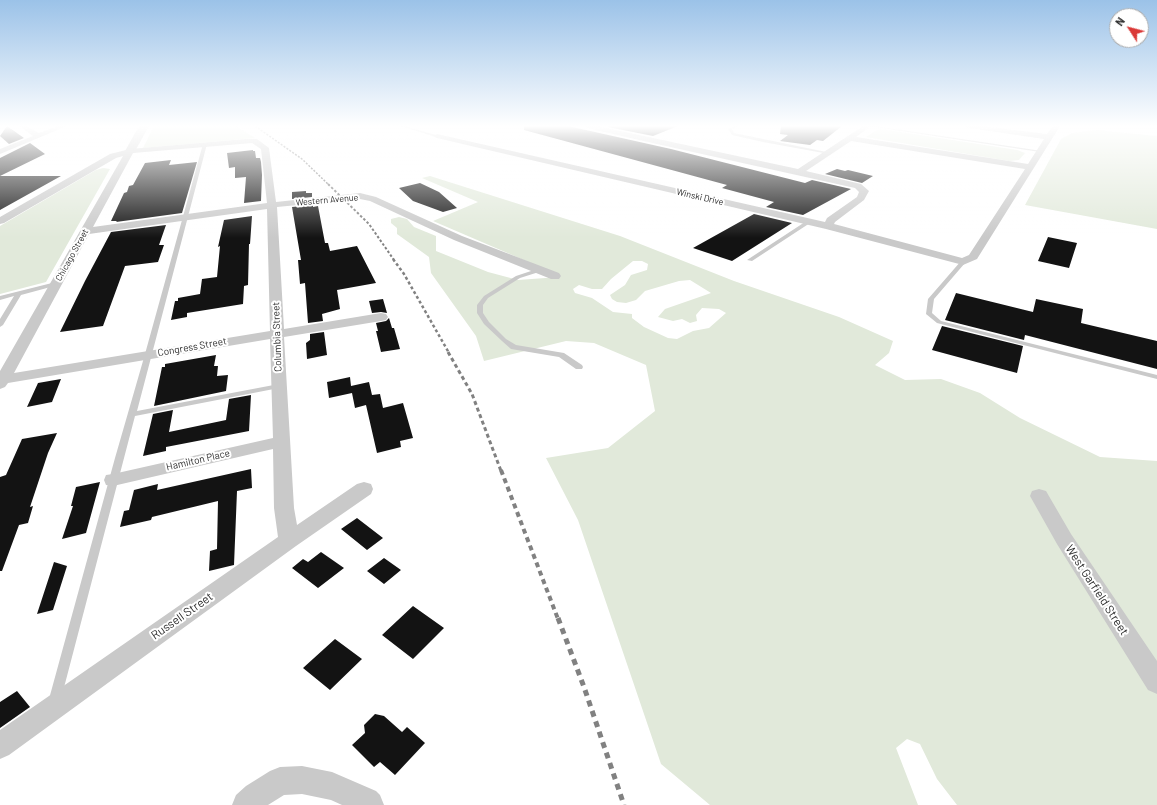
<!DOCTYPE html>
<style>
body{margin:0}
#map{position:relative;width:1157px;height:805px;overflow:hidden;background:#fff;font-family:Barlow,sans-serif}
canvas{display:block}
.north{position:absolute;left:1109px;top:8px;width:40px;height:40px;box-sizing:border-box;background:#fff;border:1px solid #ababab;border-radius:50%;rotate:306deg;font-size:11px;font-weight:700;line-height:16px;text-align:center;color:#2c2c2c}
.north::after{content:'';display:block;margin:auto;width:14px;height:18px;background:#da3937;clip-path:polygon(50% 0,100% 100%,50% 72%,0 100%)}
</style>
<div id="map">
<canvas width="1157" height="805"></canvas>
<div class="north">N</div>
</div>
<script>
const context = document.querySelector('canvas').getContext('2d');
context.lineJoin = 'round';
function fillPath(path, color) {
  context.fillStyle = color;
  context.fill(path, 'evenodd');
}
function poly(rows) {
  const path = new Path2D();
  for (const r of rows) {
    path.moveTo(r[0], r[1]);
    for (let i = 2; i < r.length; i += 2) path.lineTo(r[i], r[i + 1]);
  }
  return path;
}
function trace(path, color, width, dash) {
  context.strokeStyle = color;
  context.lineWidth = width;
  context.lineCap = dash ? 'butt' : 'round';
  context.setLineDash(dash || []);
  context.stroke(path);
}
function write(font, color, halo, rows, align = 'center') {
  context.font = font + ' Barlow,sans-serif';
  context.lineWidth = 4;
  context.setLineDash([]);
  context.textBaseline = 'middle';
  context.strokeStyle = halo;
  context.fillStyle = color;
  for (const [text, x, y, turn = 0] of rows) {
    context.save();
    context.translate(x, y);
    context.rotate((+turn || 0) * Math.PI / 180);
    context.textAlign = isNaN(turn) ? turn : align;
    if (halo) context.strokeText(text, 0, 0);
    context.fillText(text, 0, 0);
    context.restore();
  }
}
const green = poly([
 [154,126,236,126,255,138,143,148],
 [881,129,1017,150,1025,153,1019,160,1009,161,866,137,877,130],
 [1096,130,1157,136,1157,229,1025,205,1061,139,1072,133],
 [103,168,110,169,46,282,0,294,0,226,96,170],
 [430,176,620,236,734,281,839,317,893,341,889,353,875,365,905,380,941,379,980,393,1020,418,1100,457,1157,461,1157,805,957,805,937,779,920,744,907,739,896,748,918,805,710,805,661,764,578,520,546,458,608,448,655,411,646,365,594,343,566,341,484,361,476,336,431,273,429,257,397,234,397,228,391,223,391,219,399,217,407,219,414,227,436,236,436,251,488,272,518,280,559,277,554,273,433,221,478,202,422,178],
 [633,261,642,261,648,264,647,270,631,275,625,285,610,295,612,299,617,302,626,303,636,300,645,291,679,281,690,280,711,293,665,309,658,317,673,321,682,319,690,323,697,321,696,315,702,308,719,309,726,313,709,328,693,331,677,339,668,338,644,327,632,318,632,314,613,312,592,298,575,293,573,289,579,285,592,289,602,289,611,279]
]);
const building = poly([
 [7,126,24,138,9,144,0,136],
 [524,126,568,126,671,149,805,183,812,180,851,189,803,215,766,207,774,202,722,188,727,185,524,130],
 [609,126,678,126,653,136,608,127],
 [781,126,842,126,823,141,817,140,810,145,780,141,788,135,780,134],
 [30,143,45,154,0,176,0,158],
 [253,150,253,151,255,151,256,158,260,158,261,162,262,175,261,201,244,203,246,177,235,178,235,167,229,168,227,153],
 [171,160,169,165,197,162,182,213,116,222,117,221,111,221,124,193,127,192,129,186,133,185,145,163],
 [837,169,845,171,848,170,873,176,862,183,825,174],
 [0,176,53,176,51,176,61,176,0,210],
 [420,183,439,192,457,208,443,212,413,201,399,188],
 [306,191,306,193,312,193,312,197,292,199,292,192],
 [313,205,313,207,318,206,325,243,328,243,330,251,357,246,376,283,337,290,340,309,322,314,323,321,308,323,305,283,300,284,298,260,301,260,292,207],
 [754,214,792,223,732,261,693,248],
 [252,216,250,244,249,244,248,285,244,286,243,304,187,313,187,317,171,320,175,301,178,301,178,298,200,294,202,279,217,277,220,246,218,247,224,220],
 [166,225,159,245,164,245,158,262,125,266,103,326,60,332,85,281,111,232],
 [1048,237,1077,243,1069,268,1038,261],
 [956,293,1033,312,1036,299,1083,309,1081,323,1157,341,1157,369,1025,335,1024,340,945,320],
 [383,299,387,313,381,312,372,313,369,301],
 [389,318,392,328,394,328,400,349,381,352,376,331,378,331,376,323,386,321],
 [942,326,1023,346,1017,373,932,350],
 [324,332,327,355,307,359,306,343,310,340,310,334],
 [216,355,214,366,218,366,217,376,228,375,226,391,154,406,162,367,165,367,165,364],
 [350,377,351,386,369,382,372,395,380,394,383,408,403,403,413,438,400,441,401,447,377,453,366,405,355,408,352,393,329,398,327,382],
 [61,379,52,402,27,407,38,383],
 [251,395,249,431,166,447,166,451,143,456,153,414,173,410,169,432,226,420,229,399],
 [57,433,48,453,30,507,33,506,28,523,19,525,2,571,0,571,0,477,6,475,22,439],
 [251,469,252,488,237,491,234,565,209,571,210,551,217,549,218,501,152,517,151,520,120,527,124,511,129,510,134,490,158,484,157,490],
 [100,482,86,533,62,539,73,506,71,506,76,487],
 [357,518,383,538,367,550,341,529],
 [321,552,344,568,318,588,292,568,303,559,308,562],
 [384,558,401,570,384,584,367,571],
 [54,562,67,566,53,610,37,614],
 [413,606,444,628,413,659,382,635],
 [335,639,362,659,330,690,303,668],
 [17,691,30,707,0,728,0,702],
 [375,714,384,716,402,732,407,727,425,743,395,775,380,762,374,767,352,745,365,733,364,725]
]);
const service = poly([
 [400,126,405,126,439,136,436,137,400,126],
 [735,126,739,126,732,129,734,133,831,153,829,154,763,142,732,135,728,129,735,126],
 [868,126,875,126,1042,151,1040,152,868,126],
 [205,143,207,144,137,411,279,384,283,386,279,388,135,416,61,699,59,703,55,705,51,703,49,699,115,458,145,354,203,144,205,143],
 [808,220,811,222,810,223,752,261,747,260,808,220],
 [963,260,965,261,965,263,934,299,932,313,941,321,1157,375,1157,379,937,323,926,314,928,299,961,261,963,260],
 [540,268,542,269,542,271,520,278,488,298,483,305,483,313,489,322,506,339,516,345,564,353,582,365,583,367,582,369,576,369,559,357,511,349,502,341,484,324,477,313,477,305,484,296,516,276,540,268],
 [56,282,58,283,58,285,21,295,3,325,0,327,0,319,14,296,0,300,0,296,56,282]
]);
const minor = poly([
 [19,126,26,126,39,133,58,126,67,126,0,154,0,149,33,136,19,126],
 [586,126,597,126,798,169,863,126,871,126,856,137,1028,164,1044,139,969,128,965,126,982,126,1047,134,1053,126,1060,126,977,259,963,265,826,229,437,138,433,136,437,134,825,222,827,218,857,197,859,192,855,188,639,140,587,128,586,126],
 [851,141,1025,169,969,255,962,258,834,224,835,222,864,200,869,191,861,184,806,171,851,141],
 [246,139,257,139,269,148,276,202,360,193,376,197,462,236,559,273,561,276,559,279,551,279,454,240,370,201,360,199,277,207,284,329,381,313,386,314,388,317,386,320,381,321,284,337,294,508,297,525,357,484,364,482,371,484,373,489,371,494,296,546,9,755,0,759,0,730,278,537,274,508,273,449,113,486,106,485,104,480,106,475,113,474,273,438,270,339,8,383,5,387,0,389,0,371,123,156,116,158,4,223,0,224,0,217,110,154,130,149,246,139],
 [252,143,261,149,267,203,93,227,133,153,252,143],
 [267,209,270,331,14,373,89,234,267,209],
 [1039,489,1046,491,1071,534,1157,661,1157,694,1148,690,1057,544,1030,496,1032,491,1039,489],
 [302,766,332,772,376,791,380,795,384,805,342,805,331,800,302,794,284,795,268,805,232,805,236,795,246,786,270,771,280,767,302,766]
]);
const tertiary = poly([
 [139,126,149,126,134,153,126,153,125,151,139,126]
]);
const railFar5 = poly([
 [255,126,302,159,329,185]
]);
const railFar4 = poly([
 [328,184,369,224,394,260]
]);
const railFar3 = poly([
 [393,259,404,274,449,353]
]);
const railFar2 = poly([
 [448,352,472,394,501,471]
]);
const railFar1 = poly([
 [501,470,558,619]
]);
const rail = poly([
 [558,618,584,687,624,805]
]);
const farStreetnames = [
 ["Winski Drive",700,197,13],
 ["Western Avenue",327,200,-5],
 ["Chicago Street",72,255,-61]
];
const streetNames = [
 ["Columbia Street",277,337,-92],
 ["Congress Street",192,347,-10],
 ["Hamilton Place",198,460,-13]
];
const nearStreetnames = [
 ["West Garfield Street",1097,590,57],
 ["Russell Street",182,616,-35]
];
fillPath(green, '#e1e9da');
fillPath(building, '#131313');
fillPath(service, '#c9c9c9');
fillPath(minor, '#c9c9c9');
fillPath(tertiary, '#c9c9c9');
trace(railFar5, '#818181', 1.5, [2, 1.5]);
trace(railFar4, '#818181', 2, [2.5, 2]);
trace(railFar3, '#818181', 2.5, [3, 2.5]);
trace(railFar2, '#818181', 3, [4, 3]);
trace(railFar1, '#818181', 4, [5, 4]);
trace(rail, '#818181', 5, [6, 5]);
const sky = context.createLinearGradient(0, 0, 0, 238);
sky.addColorStop(0, '#9bc2e8');
sky.addColorStop(0.53, '#fff');
sky.addColorStop(1, '#ffffff00');
context.fillStyle = sky;
context.fillRect(0, 0, 1157, 238);
write('9px', '#2c2c2c', '#fff', farStreetnames);
write('10px', '#2c2c2c', '#fff', streetNames);
write('12px', '#2c2c2c', '#fff', nearStreetnames);
</script>
